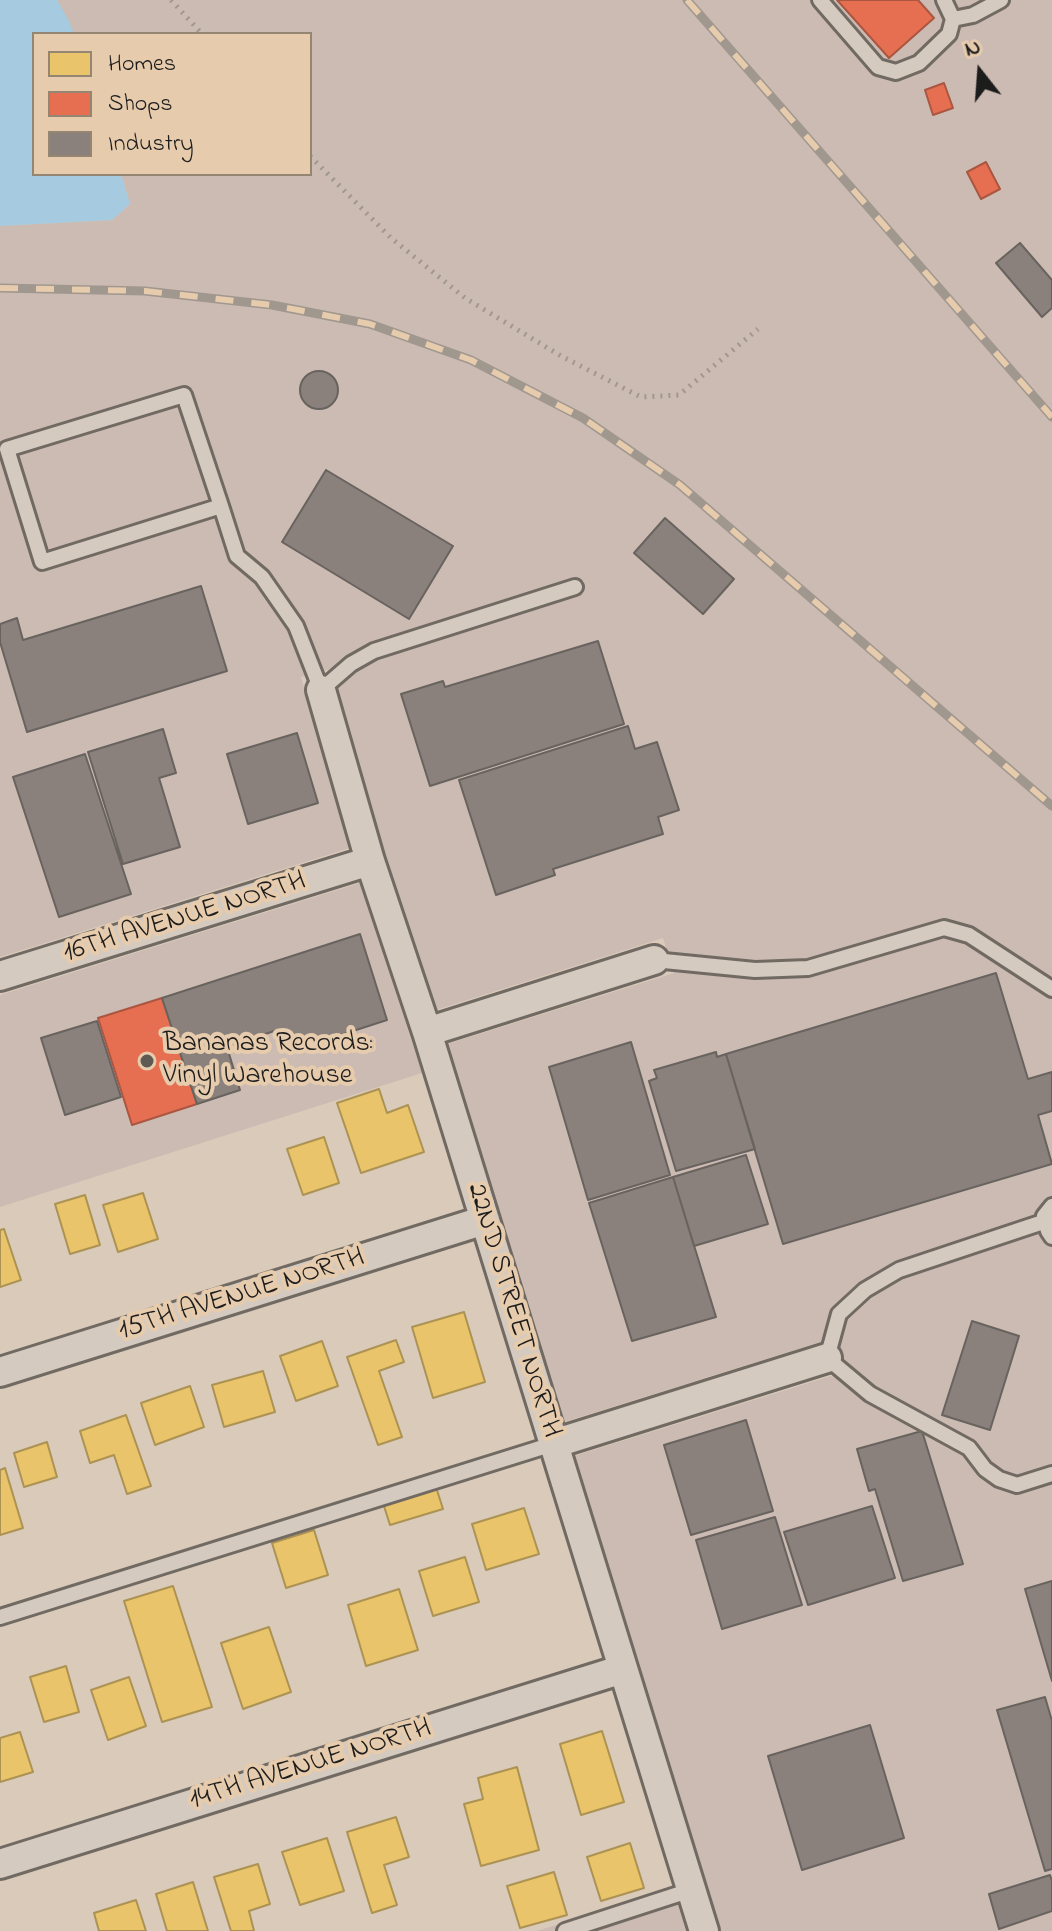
<!DOCTYPE html>
<style>
body{margin:0}
#map{position:relative;width:1052px;height:1931px;overflow:hidden;background:#d9caba;font-family:"Indie Flower",sans-serif}
canvas{display:block}
.legend{position:absolute;left:32px;top:32px;width:280px;height:144px;box-sizing:border-box;background:#e6cbad;border:2px solid #958573;margin:0;padding:10px 14px;list-style:none;font-size:24px;color:#1c1c1c}
.legend li{display:flex;align-items:center;gap:16px;height:40px}
.legend b{width:40px;border:2px solid #958573}
.north{position:absolute;left:940px;top:32px;width:80px;height:80px;-webkit-text-stroke:6px #e6cbad;paint-order:stroke;rotate:343deg;font-size:22px;font-weight:700;line-height:32px;text-align:center;color:#1c1c1c}
.north::after{content:'';display:block;margin:auto;width:28px;height:36px;background:#1c1c1c;clip-path:polygon(50% 0,100% 100%,50% 72%,0 100%)}
</style>
<div id="map">
<canvas width="1052" height="1931"></canvas>
<ul class="legend">
<li><b style="height:22px;background:#e9c46a"></b>Homes</li>
<li><b style="height:22px;background:#e76f51"></b>Shops</li>
<li><b style="height:22px;background:#8a817c"></b>Industry</li>
</ul>
<div class="north">N</div>
</div>
<script>
const context = document.querySelector('canvas').getContext('2d');
context.lineJoin = 'round';
function fillPath(path, color) {
  context.fillStyle = color;
  context.fill(path, 'evenodd');
}
function poly(rows) {
  const path = new Path2D();
  for (const r of rows) {
    if (r.length === 3) {
      path.moveTo(r[0] + r[2], r[1]);
      path.arc(r[0], r[1], r[2], 0, 2 * Math.PI);
      continue;
    }
    path.moveTo(r[0], r[1]);
    for (let i = 2; i < r.length; i += 2) path.lineTo(r[i], r[i + 1]);
  }
  return path;
}
function trace(path, color, width, dash) {
  context.strokeStyle = color;
  context.lineWidth = width;
  context.lineCap = dash ? 'butt' : 'round';
  context.setLineDash(dash || []);
  context.stroke(path);
}
function write(font, color, halo, rows, align = 'center') {
  context.font = font + ' "Indie Flower",sans-serif';
  context.lineWidth = 8;
  context.setLineDash([]);
  context.textBaseline = 'middle';
  context.strokeStyle = halo;
  context.fillStyle = color;
  for (const [text, x, y, turn = 0] of rows) {
    context.save();
    context.translate(x, y);
    context.rotate((+turn || 0) * Math.PI / 180);
    context.textAlign = isNaN(turn) ? turn : align;
    if (halo) context.strokeText(text, 0, 0);
    context.fillText(text, 0, 0);
    context.restore();
  }
}
const built = poly([
 [57,0,1052,0,1052,1931,721,1931,574,1456,847,1371,836,1337,564,1422,447,1044,674,973,663,938,436,1010,385,856,331,669,301,677,350,848,0,957,0,226,112,220,130,204,121,174,310,174,310,34,74,34],
 [360,883,422,1073,0,1207,0,995],
 [674,1887,687,1931,537,1931]
]);
const water = poly([
 [0,0,57,0,69,21,74,34,34,34,34,174,121,174,130,204,112,220,0,226]
]);
const homes = poly([
 [379,1089,387,1113,408,1105,424,1152,361,1173,337,1103,379,1089],
 [324,1137,339,1183,303,1195,287,1149,324,1137],
 [143,1193,158,1239,118,1252,103,1205,143,1193],
 [85,1195,100,1245,70,1254,55,1204,85,1195],
 [4,1229,21,1280,0,1287,0,1230,4,1229],
 [464,1312,485,1382,433,1398,412,1327,464,1312],
 [396,1340,404,1362,379,1371,402,1437,378,1445,347,1357,396,1340],
 [322,1341,338,1386,296,1401,280,1356,322,1341],
 [263,1371,275,1412,224,1427,212,1385,263,1371],
 [190,1386,204,1427,155,1445,141,1403,190,1386],
 [126,1415,151,1486,127,1494,114,1455,90,1463,80,1431,126,1415],
 [47,1442,57,1477,24,1487,14,1453,47,1442],
 [5,1468,23,1528,0,1535,0,1470,5,1468],
 [436,1487,443,1509,390,1525,383,1503,436,1487],
 [524,1508,539,1554,486,1570,472,1524,524,1508],
 [314,1530,328,1575,286,1588,272,1543,314,1530],
 [465,1557,479,1602,433,1616,419,1571,465,1557],
 [173,1586,212,1707,162,1722,124,1601,173,1586],
 [399,1589,418,1650,366,1666,348,1605,399,1589],
 [269,1627,291,1692,243,1709,221,1643,269,1627],
 [66,1666,79,1712,44,1722,30,1677,66,1666],
 [129,1677,146,1726,108,1740,91,1690,129,1677],
 [602,1731,624,1802,581,1815,560,1744,602,1731],
 [20,1732,33,1772,0,1782,0,1738,20,1732],
 [517,1767,539,1850,481,1866,464,1804,483,1799,478,1778,517,1767],
 [396,1817,409,1857,384,1865,397,1905,372,1913,347,1832,396,1817],
 [327,1838,344,1891,300,1905,282,1852,327,1838],
 [630,1843,644,1888,601,1901,587,1857,630,1843],
 [258,1864,270,1904,249,1911,254,1931,231,1931,214,1877,258,1864],
 [554,1872,567,1915,520,1928,507,1886,554,1872],
 [193,1882,208,1931,167,1931,156,1894,193,1882],
 [136,1900,146,1931,99,1931,94,1913,136,1900]
]);
const shops = poly([
 [837,0,918,0,934,18,889,58,837,0],
 [944,83,953,108,933,115,925,90,944,83],
 [986,162,1000,189,981,199,967,172,986,162],
 [162,998,197,1104,132,1125,98,1018,162,998]
]);
const industry = poly([
 [1020,243,1052,280,1052,308,1042,317,996,263,1020,243],
 [319,390,19],
 [326,470,453,546,409,619,282,542,326,470],
 [665,518,734,579,703,614,634,553,665,518],
 [201,586,227,671,27,732,0,642,0,624,17,618,23,640,201,586],
 [598,641,624,724,430,786,401,694,443,681,445,687,598,641],
 [628,726,635,749,657,742,679,810,658,817,663,834,553,869,555,875,496,895,459,780,628,726],
 [163,729,176,773,159,778,180,847,123,864,88,752,163,729],
 [297,733,318,803,248,824,227,754,297,733],
 [85,754,131,894,59,917,13,777,85,754],
 [360,934,387,1020,288,1052,280,1029,227,1047,240,1090,197,1104,162,998,360,934],
 [996,973,1028,1079,1052,1072,1052,1111,1038,1115,1052,1164,783,1244,726,1054,996,973],
 [97,1021,121,1097,65,1115,41,1038,97,1021],
 [631,1042,670,1175,588,1200,549,1067,631,1042],
 [716,1052,717,1057,726,1054,755,1149,676,1171,649,1081,657,1078,654,1070,716,1052],
 [746,1155,768,1224,694,1246,673,1177,746,1155],
 [673,1177,716,1317,632,1341,589,1203,673,1177],
 [972,1321,1019,1336,990,1430,942,1415,972,1321],
 [746,1420,773,1511,691,1535,664,1445,746,1420],
 [922,1431,963,1564,903,1581,875,1489,869,1491,857,1449,922,1431],
 [872,1506,895,1578,808,1605,784,1532,872,1506],
 [775,1517,802,1605,722,1629,696,1540,775,1517],
 [1052,1581,1052,1681,1025,1589,1052,1581],
 [1045,1697,1052,1721,1052,1869,1045,1871,997,1710,1045,1697],
 [870,1725,904,1838,802,1870,768,1756,870,1725],
 [1050,1875,1052,1881,1052,1911,999,1929,989,1894,1050,1875]
]);
const path = poly([
 [171,0,202,34],
 [310,156,391,238,465,298,561,356,641,397,679,395,758,329]
]);
const lane = poly([
 [820,0,878,67,896,72,919,63,949,34,953,19,944,0],
 [953,19,973,15,1001,0],
 [221,506,42,562,7,449,184,395,221,506,237,556,262,577,296,626,321,690,351,664,374,651,575,587],
 [654,960,755,970,808,968,944,928,969,935,1052,989],
 [1052,1206,1044,1216,1048,1231,1052,1237],
 [1046,1221,899,1270,865,1290,839,1314,827,1358,870,1394,969,1448,985,1469,999,1479,1017,1485,1052,1474],
 [0,1617,553,1444],
 [565,1931,691,1890]
]);
const street = poly([
 [321,690,370,861,427,1032,704,1931],
 [0,976,370,861],
 [427,1032,654,960],
 [0,1372,485,1220],
 [553,1444,827,1358],
 [0,1864,623,1669]
]);
const rail = poly([
 [687,0,1052,417],
 [0,288,145,291,272,305,370,324,471,360,583,418,680,485,1052,806]
]);
const markers = [
 [147,1061,8,"#5e5953"]
];
const streetNames = [
 ["16TH AVENUE NORTH",185,919,-17],
 ["15TH AVENUE NORTH",242,1296,-17],
 ["22ND STREET NORTH",512,1311,73],
 ["14TH AVENUE NORTH",311,1766,-17]
];
const poiNames = [
 ["Bananas Records:",163,1045],
 ["Vinyl Warehouse",163,1077]
];
fillPath(built, '#ccbbb2');
fillPath(water, '#a6cadf');
fillPath(homes, '#e9c46a');
trace(homes, '#ac9253', 2);
fillPath(shops, '#e76f51');
trace(shops, '#aa5641', 2);
fillPath(industry, '#8a817c');
trace(industry, '#69635f', 2);
trace(lane, '#716a63', 20);
trace(street, '#716a63', 34);
trace(path, '#a0978f', 5, [2, 6]);
trace(lane, '#d4cabf', 14);
trace(street, '#d4cabf', 28);
trace(rail, '#a0978f', 9);
trace(rail, '#e6cbad', 6, [18]);
for (const [x, y, r, color] of markers) {
  const dot = new Path2D();
  dot.arc(x, y, r, 0, 2 * Math.PI);
  context.fillStyle = color;
  context.fill(dot);
  trace(dot, '#e6cbad', 3);
}
write('28px', '#1c1c1c', '#e6cbad', streetNames);
write('28px', '#1c1c1c', '#e6cbad', poiNames, 'left');
</script>
